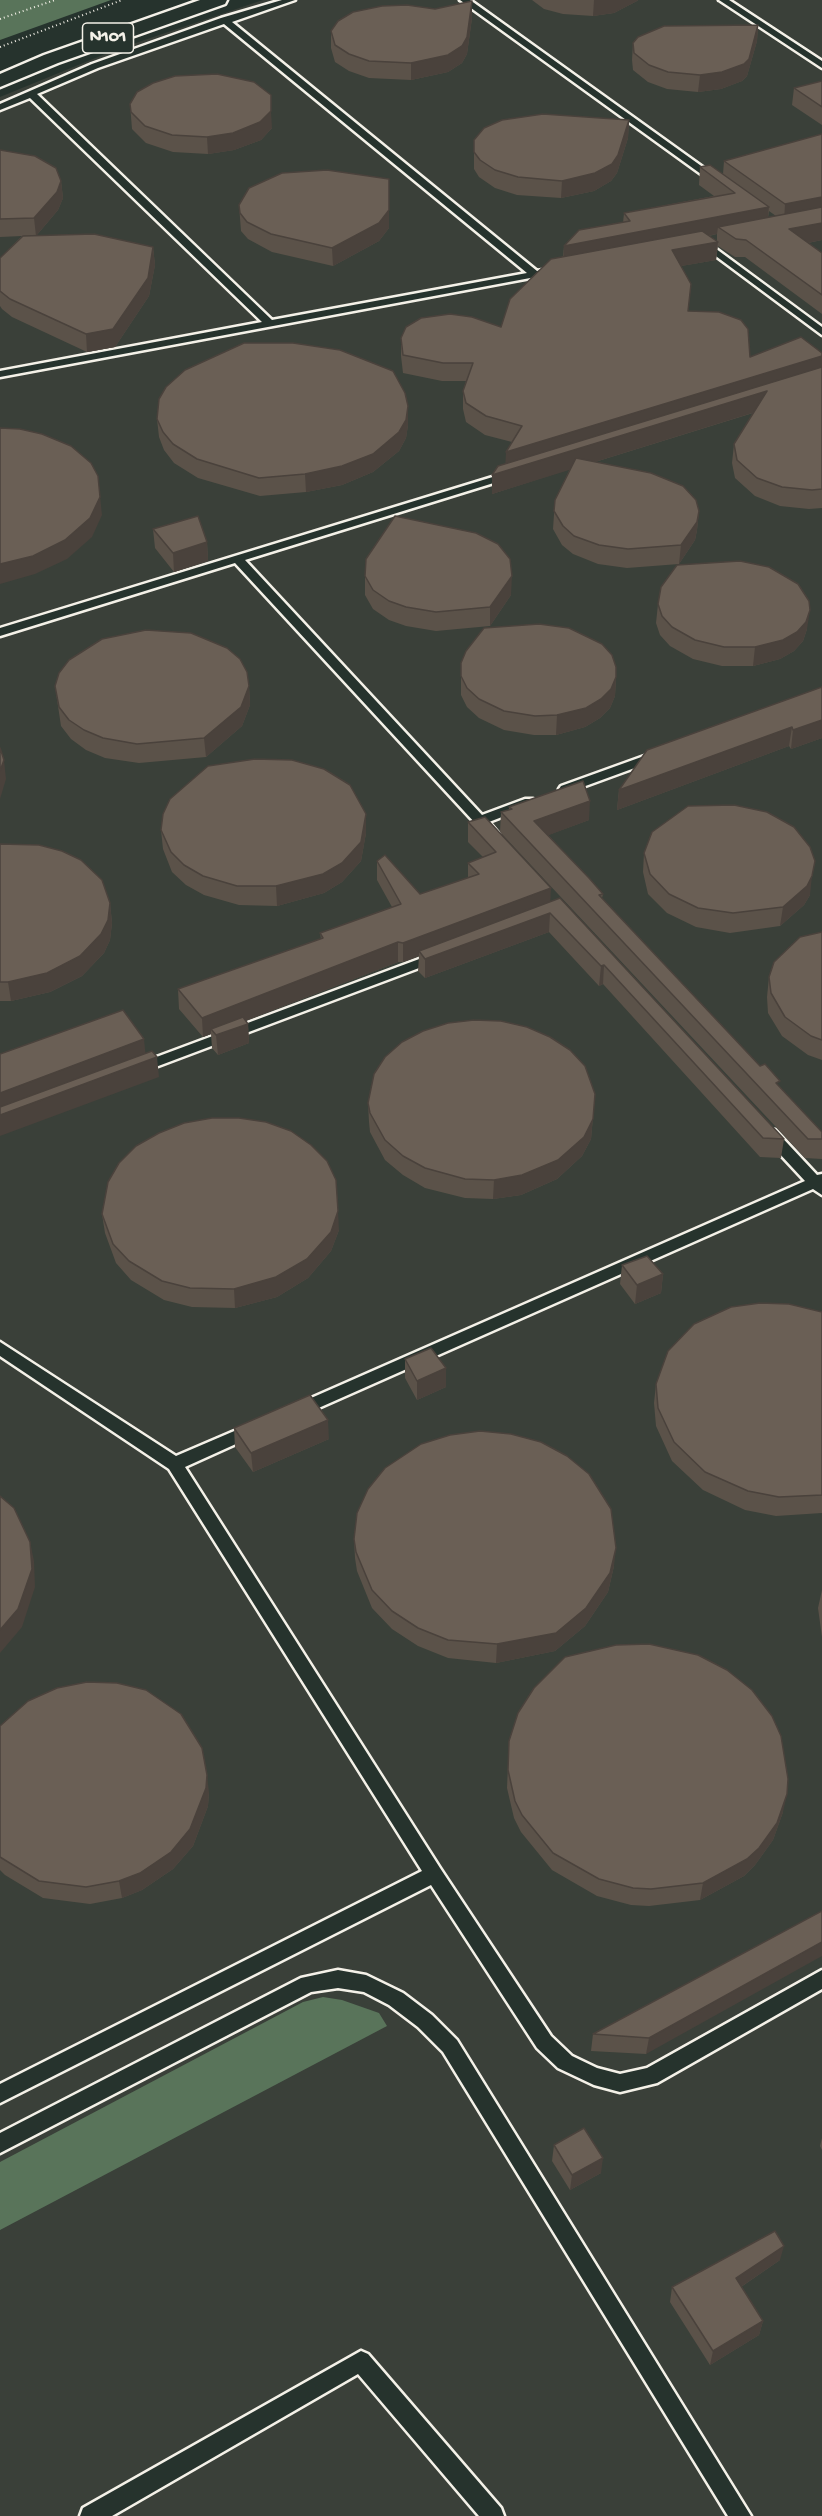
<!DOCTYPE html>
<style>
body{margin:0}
canvas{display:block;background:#26332d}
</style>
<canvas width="822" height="2516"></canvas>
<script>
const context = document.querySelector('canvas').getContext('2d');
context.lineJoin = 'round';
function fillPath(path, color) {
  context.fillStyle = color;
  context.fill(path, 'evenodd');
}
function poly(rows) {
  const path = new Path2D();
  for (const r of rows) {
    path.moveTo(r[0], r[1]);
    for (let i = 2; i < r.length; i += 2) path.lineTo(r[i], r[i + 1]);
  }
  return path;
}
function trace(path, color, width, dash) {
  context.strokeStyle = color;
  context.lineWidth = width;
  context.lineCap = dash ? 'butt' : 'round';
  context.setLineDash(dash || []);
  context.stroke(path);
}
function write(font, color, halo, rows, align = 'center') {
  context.font = font + ' "Gochi Hand",sans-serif';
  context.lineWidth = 4.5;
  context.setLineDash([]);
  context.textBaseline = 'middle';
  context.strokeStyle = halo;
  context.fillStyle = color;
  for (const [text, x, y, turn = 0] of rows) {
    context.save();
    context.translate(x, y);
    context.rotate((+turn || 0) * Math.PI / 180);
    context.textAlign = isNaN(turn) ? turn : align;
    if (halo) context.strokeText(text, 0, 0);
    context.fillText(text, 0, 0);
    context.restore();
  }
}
const built = poly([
 [263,0,822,0,822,2516,0,2516,0,97,115,50]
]);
const green = poly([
 [0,0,111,0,0,40],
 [323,1997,342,2000,379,2013,387,2026,0,2230,0,2162,303,2002]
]);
const path = poly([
 [0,19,55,0],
 [0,47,122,0]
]);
const service = poly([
 [282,0,295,0,232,22,537,271,554,268,557,269,557,273,0,377,0,371,262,322,30,98,0,110,0,104,92,64,221,18,282,0],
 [224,24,527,273,272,320,37,94,98,68,224,24],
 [460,0,470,0,718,178,718,182,712,182,460,0],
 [719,0,729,0,822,61,822,68,719,0],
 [704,240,822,327,822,335,701,245,701,241,704,240],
 [509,472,514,475,513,477,245,560,482,815,525,799,533,799,533,805,489,822,499,834,498,837,488,837,235,563,0,636,0,628,509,472],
 [658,751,664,755,662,758,569,792,565,793,559,789,561,786,658,751],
 [438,952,443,953,445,956,443,959,145,1071,140,1073,133,1068,135,1065,438,952],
 [770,1129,775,1130,817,1175,822,1174,822,1195,813,1189,305,1414,293,1414,291,1410,293,1406,805,1181,765,1138,763,1134,770,1129],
 [0,1342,176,1456,246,1426,258,1426,260,1430,258,1434,185,1467,440,1868,551,2036,572,2056,597,2068,620,2074,647,2068,822,1970,822,1989,657,2083,620,2092,594,2085,558,2068,537,2048,431,1885,0,2103,0,2084,422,1871,169,1469,0,1356,0,1342],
 [338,1970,366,1975,403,1993,432,2015,457,2040,751,2516,728,2516,443,2052,418,2027,389,2005,364,1992,338,1988,311,1992,0,2153,0,2133,301,1978,338,1970],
 [361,2351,368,2354,501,2508,504,2516,479,2516,358,2374,112,2516,80,2516,83,2508,361,2351]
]);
const primary = poly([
 [200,0,227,0,225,4,58,63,0,87,0,74,44,55,200,0]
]);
const wall = poly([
 [532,0,638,0,637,1,614,13,593,16,563,14,544,9],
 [472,1,472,18,467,54,462,63,448,72,411,80,369,78,349,71,335,62,331,48,331,31],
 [758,25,757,41,747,76,742,81,721,89,698,92,667,89,648,82,633,70,632,60,633,43],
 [822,81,822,125,792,105,794,88],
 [130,104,272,128,261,140,234,150,208,154,173,152,146,143,132,129],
 [629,120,628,138,617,173,611,181,594,191,561,198,517,195,495,188,479,177,474,169,474,140],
 [822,134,822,240,808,243,822,253,822,314,745,257,735,257,718,246,716,260,681,266,688,311,750,357,822,353,822,508,809,509,780,506,755,496,735,478,732,463,734,444,753,413,595,462,699,511,697,530,695,540,679,564,627,568,598,564,573,554,562,545,553,529,555,500,570,469,492,494,492,475,506,463,506,452,512,442,485,435,466,422,463,409,463,391,466,381,442,381,403,373,401,356,401,338,501,327,563,256,564,246,623,223,624,213,714,196,699,185,700,167,723,174,724,161],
 [769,211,776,216,768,218],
 [717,234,717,241,709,236],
 [0,150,61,181,63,198,58,210,36,236,153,247,155,265,149,296,115,347,87,352,12,317,2,309,0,306,0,258,22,236,0,237],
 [239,205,389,228,379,241,333,266,272,252,248,239,241,231],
 [408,406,408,425,406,438,399,451,373,472,342,485,306,492,260,496,198,478,174,463,164,450,159,437,157,419],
 [153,529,207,542,208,561,174,572,155,548],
 [365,576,511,595,490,626,436,631,406,626,389,620,373,609,365,595],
 [658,604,807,629,803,641,794,651,780,659,753,666,722,666,693,659,670,646,660,635,656,623],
 [461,663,616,677,615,696,610,708,600,718,585,727,556,735,534,735,504,730,479,718,467,707,461,695],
 [55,686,249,686,250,705,242,726,206,757,139,763,105,758,86,750,71,739,61,726],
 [822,687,822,738,791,749,789,746,617,810,619,790],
 [509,807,589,820,548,835,603,894,602,898,822,1132,822,1159,805,1158,500,832,501,812,509,810],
 [468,822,550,902,784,1139,781,1158,760,1157,603,984,599,986,549,932,425,978,418,971,419,956,403,962,398,962,245,1021,248,1024,249,1043,218,1055,212,1048,211,1034,203,1037,179,1009,178,989,321,939,320,933,392,907,377,880,377,861,420,894,468,878,468,863,483,857,468,842],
 [161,830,366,833,361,861,342,882,324,893,277,906,239,905,204,895,186,885,172,872,163,849],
 [0,844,110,903,112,923,110,940,104,953,82,976,50,992,11,1001,0,1001],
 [644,853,810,895,804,905,780,926,730,933,696,927,667,913,648,894,643,872],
 [822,932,822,1060,808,1055,782,1036,768,1013,767,997,769,977],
 [595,1094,591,1139,582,1156,557,1179,521,1195,493,1199,465,1198,425,1188,403,1175,385,1160,370,1132,369,1122,368,1103],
 [102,1214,339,1230,331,1251,308,1278,277,1297,235,1308,192,1307,164,1300,131,1280,116,1263,105,1233],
 [622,1265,663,1274,661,1293,635,1304,620,1284],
 [822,1312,822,1513,776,1516,745,1510,703,1490,672,1461,656,1426,654,1403,656,1384],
 [405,1359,446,1387,417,1400,405,1378],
 [234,1428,329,1439,253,1472,235,1447],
 [354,1539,614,1566,608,1592,585,1626,555,1651,496,1663,448,1658,418,1646,392,1629,372,1608,357,1571,355,1558],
 [822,1590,822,1637,818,1608],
 [0,1726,209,1792,208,1806,193,1846,173,1869,142,1890,122,1898,90,1904,43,1898,5,1875,0,1870],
 [509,1741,783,1812,773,1840,755,1865,744,1876,700,1900,649,1906,631,1905,597,1896,552,1870,521,1832,514,1818,507,1788],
 [822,1911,646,2054,591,2051,593,2034],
 [822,2138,822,2150,820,2146],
 [554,2145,601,2173,570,2190,552,2161],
 [780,2260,741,2287,763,2321,759,2335,710,2365,670,2302,672,2287]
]);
const shadedWall = poly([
 [594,0,638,0,637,1,614,13,593,16],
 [472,1,472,18,467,54,462,63,448,72,411,80,411,63],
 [758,25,757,41,747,76,742,81,721,89,698,92,700,75],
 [271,111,272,128,261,140,234,150,208,154,207,137],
 [629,120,628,138,617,173,611,181,594,191,561,198,562,181],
 [389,179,389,228,379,241,333,266,332,248],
 [61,181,63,198,58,210,36,236,34,218],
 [822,197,822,212,784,222,785,204],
 [769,207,767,225,718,227,717,234,563,264,564,246],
 [822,223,822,240,787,247,789,229],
 [718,242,716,260,670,268,672,250],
 [153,247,155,265,149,296,115,347,87,352,86,334],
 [822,356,822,369,505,471,506,452],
 [767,391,765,409,492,494,492,475],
 [408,406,408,425,406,438,399,451,373,472,342,485,306,492,305,474],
 [98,476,102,515,92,537,67,559,35,574,0,584,0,564],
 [699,511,697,530,695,540,679,564,681,545],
 [207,542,208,561,174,572,173,553],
 [512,576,511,595,490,626,490,607],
 [810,610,807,629,803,641,794,651,780,659,753,666,755,647],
 [616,677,615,696,610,708,600,718,585,727,556,735,557,715],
 [249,686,250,705,242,726,206,757,204,738],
 [822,720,822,738,791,749,793,730],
 [792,727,789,746,617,810,619,790],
 [4,760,6,779,0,799,0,771],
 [590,801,589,820,533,841,534,821],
 [366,814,366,833,361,861,342,882,324,893,277,906,276,886],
 [812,876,810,895,804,905,780,926,783,907],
 [551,888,550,907,419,951,419,956,403,962,403,943],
 [110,903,112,923,110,940,104,953,82,976,50,992,11,1001,8,982],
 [550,913,549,932,425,978,425,959],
 [398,942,398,962,214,1033,211,1029,211,1034,203,1037,202,1018],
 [604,965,603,984,599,986,601,966],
 [248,1024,249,1043,218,1055,216,1035],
 [144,1039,146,1059,0,1114,0,1093],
 [157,1057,159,1077,0,1136,0,1115],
 [595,1094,591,1139,582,1156,557,1179,521,1195,493,1199,494,1180],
 [338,1211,339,1230,331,1251,308,1278,277,1297,235,1308,234,1289],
 [663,1274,661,1293,635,1304,637,1285],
 [446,1368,446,1387,417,1400,417,1381],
 [328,1420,329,1439,253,1472,251,1453],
 [30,1542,34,1561,35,1587,22,1627,0,1653,0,1630],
 [616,1548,614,1566,608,1592,585,1626,555,1651,496,1663,497,1644],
 [207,1775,209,1792,208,1806,193,1846,173,1869,142,1890,122,1898,119,1881],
 [787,1794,783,1812,773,1840,755,1865,744,1876,700,1900,703,1883],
 [822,1942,822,1956,646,2054,649,2038],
 [603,2158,601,2173,570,2190,572,2175],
 [784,2246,780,2260,732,2293,736,2278],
 [763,2321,759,2335,710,2365,713,2351]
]);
const building = poly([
 [472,1,467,37,462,46,448,55,411,63,369,61,349,54,335,45,331,31,338,21,353,12,382,6,407,5,435,9,472,1],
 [758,25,749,59,744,64,722,72,700,75,668,72,649,65,634,53,633,43,638,37,664,26,758,25],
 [217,74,254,82,271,95,271,111,260,122,233,133,207,137,172,135,145,126,131,112,130,104,137,92,153,83,175,76,217,74],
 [822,81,822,107,794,88,822,81],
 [543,114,629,120,618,155,612,164,595,173,562,181,518,177,495,170,480,160,474,152,474,140,484,128,502,120,543,114],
 [822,134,822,197,785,204,724,161,822,134],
 [0,150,35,156,56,168,61,181,57,192,34,218,0,219,0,150],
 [710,165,769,207,564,246,579,230,630,221,624,213,735,193,700,167,710,165],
 [327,170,389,179,389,210,379,223,332,248,271,234,247,222,240,213,239,205,249,188,282,173,327,170],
 [822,207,822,223,789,229,822,253,822,295,746,240,736,239,718,227,822,207],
 [702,231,718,242,672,250,691,284,688,311,719,312,741,320,748,329,750,357,801,337,822,353,822,356,506,452,522,426,486,416,466,403,463,391,473,363,443,363,403,355,401,338,406,327,421,318,450,314,472,317,501,327,510,299,551,259,702,231],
 [94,234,153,247,148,278,113,329,86,334,10,299,0,291,0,258,23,236,94,234],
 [244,343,293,343,340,350,393,371,405,393,408,406,406,420,399,432,373,454,342,466,305,474,259,478,197,459,173,444,163,432,157,419,159,399,166,387,185,370,244,343],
 [822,367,822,489,812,490,782,487,757,478,737,460,734,444,767,391,492,475,498,466,822,367],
 [0,428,20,429,42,434,71,446,91,463,98,476,100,497,90,518,65,540,33,556,0,564,0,428],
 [576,458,651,473,683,486,696,500,699,511,697,522,681,545,628,549,599,545,574,536,563,526,554,511,555,500,576,458],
 [198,516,207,542,173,553,153,529,198,516],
 [395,516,476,533,498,544,510,559,512,576,490,607,436,612,406,607,389,601,373,590,365,576,366,559,395,516],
 [740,561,769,567,798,584,809,601,810,610,806,622,797,632,783,640,755,647,724,647,695,640,672,627,662,616,658,604,661,587,677,565,740,561],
 [539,624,569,628,602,644,612,655,616,667,616,677,611,689,601,699,586,708,557,715,535,716,504,711,479,699,467,688,461,676,461,663,466,651,484,628,539,624],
 [146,630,191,633,227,648,240,659,247,672,249,686,241,707,204,738,137,744,103,738,84,730,69,720,59,707,55,686,59,673,69,660,102,639,146,630],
 [822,687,822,720,793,730,792,727,619,790,647,750,822,687],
 [0,748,4,760,0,771,0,748],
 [255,759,292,760,324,769,350,785,366,814,361,842,342,863,323,874,276,886,237,886,203,876,184,865,171,852,161,830,163,814,170,799,208,766,255,759],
 [583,781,590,801,534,821,589,878,603,894,599,895,760,1066,765,1064,780,1081,776,1083,822,1132,822,1139,808,1139,501,812,512,809,509,807,583,781],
 [734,805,767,812,794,827,810,847,815,861,812,876,807,886,783,907,733,913,698,908,669,894,650,874,644,853,652,832,688,806,734,805],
 [485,817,551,888,403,943,398,942,202,1018,178,989,323,938,320,933,401,904,377,861,385,855,420,894,479,874,468,863,496,852,468,822,485,817],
 [0,844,39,845,62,851,81,860,102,880,110,903,108,920,101,934,80,956,47,973,8,982,0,982,0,844],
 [560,898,784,1139,763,1138,604,965,601,966,550,913,425,959,419,951,560,898],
 [822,932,822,1040,811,1036,785,1017,771,993,769,977,774,962,800,937,822,932],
 [123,1010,144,1039,0,1093,0,1054,123,1010],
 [243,1017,248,1024,216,1035,211,1029,243,1017],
 [474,1020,501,1021,527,1027,550,1037,570,1050,585,1066,595,1094,593,1119,584,1137,558,1160,522,1175,494,1180,465,1179,425,1168,403,1156,385,1140,370,1113,368,1103,374,1074,385,1057,402,1042,423,1031,448,1023,474,1020],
 [152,1051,157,1057,0,1115,0,1107,152,1051],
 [212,1118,239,1118,266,1122,291,1131,311,1145,327,1161,336,1180,338,1211,331,1232,307,1259,276,1277,234,1289,190,1288,162,1281,129,1261,113,1244,102,1214,108,1182,119,1163,136,1146,159,1133,184,1123,212,1118],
 [647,1256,663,1274,637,1285,622,1265,647,1256],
 [760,1303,789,1304,822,1312,822,1495,779,1497,748,1491,705,1472,674,1442,658,1408,656,1384,668,1351,694,1324,731,1307,760,1303],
 [431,1348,446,1368,417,1381,405,1359,431,1348],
 [310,1395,328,1420,251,1453,234,1428,310,1395],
 [480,1431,511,1434,541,1442,567,1456,589,1474,611,1509,616,1548,610,1573,586,1608,556,1633,497,1644,448,1640,418,1628,392,1611,372,1590,356,1552,354,1539,357,1513,368,1489,385,1468,421,1444,450,1435,480,1431],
 [0,1496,14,1508,30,1542,32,1569,18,1609,0,1630,0,1496],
 [649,1644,698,1655,727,1670,752,1690,772,1716,781,1736,788,1779,787,1794,777,1823,759,1848,747,1859,703,1883,651,1889,633,1888,599,1879,553,1853,522,1815,515,1801,508,1770,509,1741,518,1713,534,1688,565,1657,616,1645,649,1644],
 [87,1682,117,1683,146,1690,181,1714,202,1748,207,1775,206,1788,190,1829,171,1852,140,1873,119,1881,86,1887,39,1881,0,1857,0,1726,28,1701,57,1688,87,1682],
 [822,1911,822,1942,649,2038,593,2034,822,1911],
 [584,2128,603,2158,572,2175,554,2145,584,2128],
 [775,2231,784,2246,736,2278,763,2321,713,2351,672,2287,775,2231]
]);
const shields = [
 [108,38,51]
];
const shieldNames = [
 ["N101",108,38]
];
fillPath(built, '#3a4039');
fillPath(green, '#59745a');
trace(service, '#f4f1e8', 5);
trace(primary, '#f4f1e8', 5);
trace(path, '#f4f1e8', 2, [1, 3]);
fillPath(service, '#26332d');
fillPath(primary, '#26332d');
fillPath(wall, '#5b5249');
fillPath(shadedWall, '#4a423c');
fillPath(building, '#6a5f55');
trace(building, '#4a423c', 1.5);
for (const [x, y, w] of shields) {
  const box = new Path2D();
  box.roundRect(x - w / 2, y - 15, w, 30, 4.5);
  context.fillStyle = '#26332d';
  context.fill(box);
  trace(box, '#f4f1e8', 1.5);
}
write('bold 18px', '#f4f1e8', null, shieldNames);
</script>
